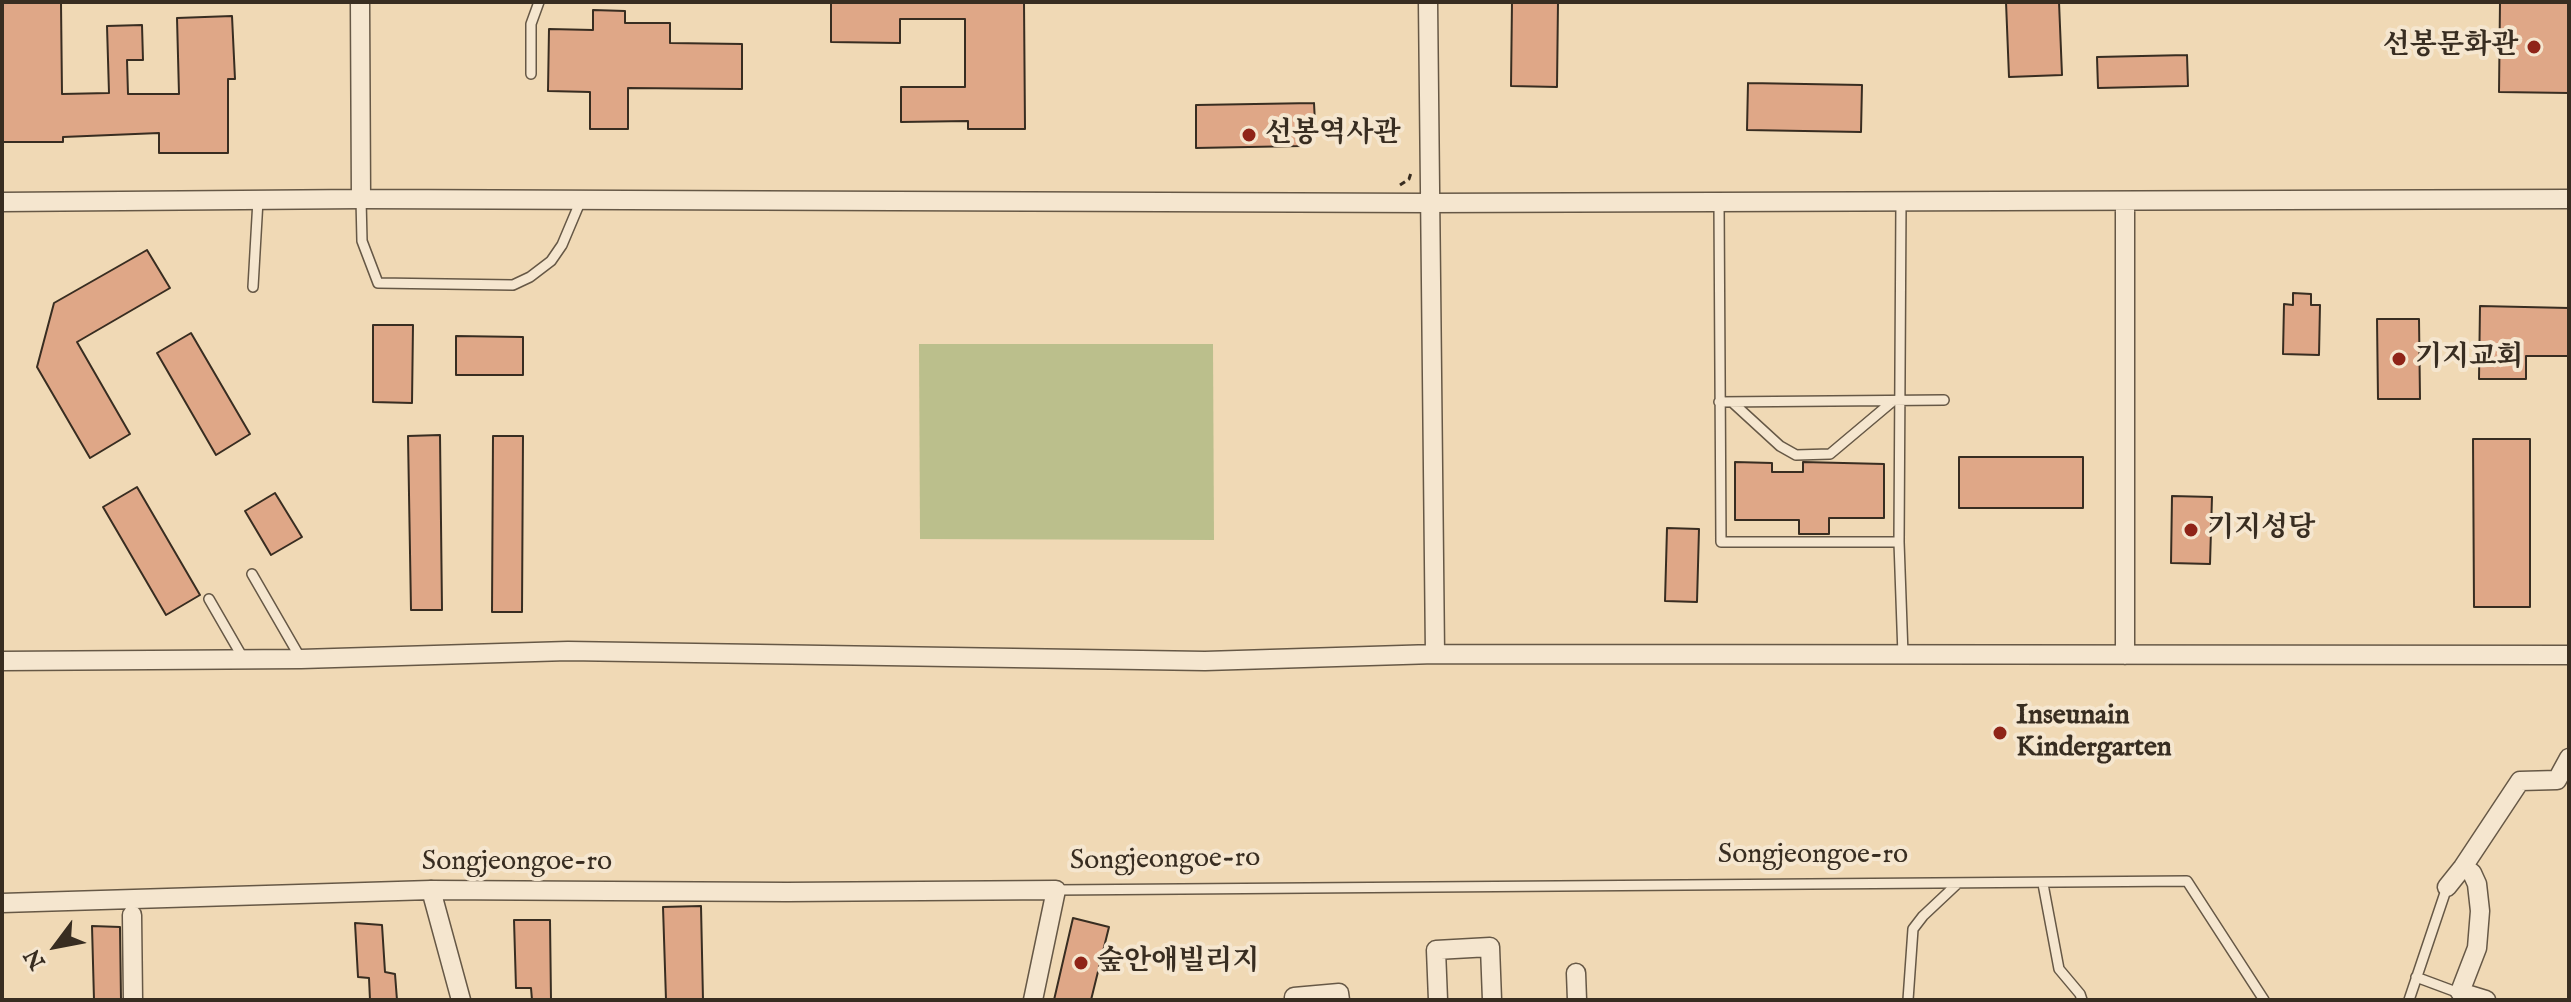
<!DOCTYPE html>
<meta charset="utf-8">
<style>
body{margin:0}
#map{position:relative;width:2571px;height:1002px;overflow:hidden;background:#f0d9b5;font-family:"IM FELL English",serif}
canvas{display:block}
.frame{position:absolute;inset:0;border:4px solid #382d21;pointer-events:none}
.north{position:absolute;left:16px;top:906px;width:80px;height:80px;-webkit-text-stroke:6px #f5e6cf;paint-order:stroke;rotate:238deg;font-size:22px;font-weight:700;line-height:32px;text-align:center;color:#382d21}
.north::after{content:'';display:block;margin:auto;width:28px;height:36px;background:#382d21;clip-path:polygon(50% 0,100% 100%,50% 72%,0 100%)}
</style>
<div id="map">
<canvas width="2571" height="1002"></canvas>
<div class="frame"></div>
<div class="north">N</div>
</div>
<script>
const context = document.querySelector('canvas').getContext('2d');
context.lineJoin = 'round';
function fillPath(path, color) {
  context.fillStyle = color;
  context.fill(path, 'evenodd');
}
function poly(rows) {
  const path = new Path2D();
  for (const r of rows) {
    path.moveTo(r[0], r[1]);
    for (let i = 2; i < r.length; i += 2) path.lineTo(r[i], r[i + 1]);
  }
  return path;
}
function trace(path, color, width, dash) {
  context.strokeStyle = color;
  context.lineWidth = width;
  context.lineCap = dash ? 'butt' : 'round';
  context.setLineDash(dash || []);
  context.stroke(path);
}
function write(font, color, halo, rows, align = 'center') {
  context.font = font + ' "IM FELL English","Noto Serif KR",serif';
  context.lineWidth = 8;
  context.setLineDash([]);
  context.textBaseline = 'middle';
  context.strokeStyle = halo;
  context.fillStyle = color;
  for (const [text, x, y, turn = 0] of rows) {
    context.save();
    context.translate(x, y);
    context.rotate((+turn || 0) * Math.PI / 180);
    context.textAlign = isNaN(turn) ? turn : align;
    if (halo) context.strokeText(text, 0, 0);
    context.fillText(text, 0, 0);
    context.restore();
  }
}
const green = poly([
 [919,344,1213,344,1214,540,920,539]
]);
const building = poly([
 [831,2,1024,2,1025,129,968,129,968,121,901,122,901,87,965,87,965,19,900,19,900,43,831,42,831,2],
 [1512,2,1558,2,1557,87,1511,86,1512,2],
 [2006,2,2059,2,2062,75,2009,77,2006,2],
 [2500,2,2569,2,2569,93,2499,92,2500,2],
 [2,3,61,3,62,94,109,93,107,26,142,25,143,60,127,60,128,94,179,94,177,18,232,16,235,79,228,79,228,153,159,153,159,133,63,137,63,142,2,142,2,3],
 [593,10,625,11,625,23,670,23,670,43,742,44,742,89,628,88,628,129,590,129,590,92,548,91,549,29,593,30,593,10],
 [2187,55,2188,86,2098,88,2097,57,2187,55],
 [1748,83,1862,85,1861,132,1747,130,1748,83],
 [1314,103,1315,123,1301,123,1301,146,1196,148,1196,105,1314,103],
 [147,250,170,288,77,342,130,434,90,458,37,367,54,303,147,250],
 [2293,293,2311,294,2311,305,2320,305,2319,355,2283,354,2284,304,2293,305,2293,293],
 [2480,306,2569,308,2569,356,2526,356,2526,379,2479,379,2480,306],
 [2377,319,2419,319,2420,399,2378,399,2377,319],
 [373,325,413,325,412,403,373,402,373,325],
 [191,333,250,434,216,455,157,353,191,333],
 [456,336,523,337,523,375,456,375,456,336],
 [440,435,442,610,411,610,408,436,440,435],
 [493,436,523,436,522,612,492,612,493,436],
 [2473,439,2530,439,2530,607,2474,607,2473,439],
 [1959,457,2083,457,2083,508,1959,508,1959,457],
 [1735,462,1772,463,1772,472,1803,472,1803,462,1884,464,1884,518,1829,518,1829,534,1799,534,1799,520,1735,520,1735,462],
 [137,487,200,595,166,615,103,507,137,487],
 [275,493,302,537,271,555,245,511,275,493],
 [2172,496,2212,497,2210,564,2171,563,2172,496],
 [1667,528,1699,529,1697,602,1665,601,1667,528],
 [701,906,703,1000,666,1000,663,907,701,906],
 [1073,918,1109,927,1091,1000,1054,1000,1073,918],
 [514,920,550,920,551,1000,532,1000,531,988,516,988,514,920],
 [355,923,382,925,385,972,395,974,397,1000,370,1000,369,978,358,977,355,923],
 [92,926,120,927,121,1000,94,1000,92,926]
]);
const path = poly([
 [1400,185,1409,179,1411,173]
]);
const lane = poly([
 [531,74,531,24,539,2],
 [361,199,362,241,378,283,513,285,530,277,551,261,562,245,581,200],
 [1719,202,1721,542,1899,542,1901,201],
 [253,287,258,200],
 [1719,402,1944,400],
 [1732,402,1780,446,1796,455,1830,454,1893,401],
 [1899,542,1903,655],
 [252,574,301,659],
 [209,599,243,658],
 [2043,884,2059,969,2080,994,2082,1000],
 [1056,890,2187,881,2264,1000],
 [2416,977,2459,993],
 [1908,1000,1913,929,1923,916,1956,885],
 [2409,1000,2447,887]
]);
const street = poly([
 [360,2,361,199],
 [1428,2,1435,654],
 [2,202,361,199,1429,203,2569,199],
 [2125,655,2125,201],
 [2,661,301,659,568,651,1205,661,1435,654,2569,655],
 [2463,867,2472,873,2477,884,2480,911,2477,948,2460,992,2486,1000],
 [2447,887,2463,867,2520,781,2557,780,2569,758],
 [431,890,461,1000],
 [2,903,431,890,787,892,1056,890,1033,1000],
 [132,915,133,1000],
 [1576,973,1577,1000],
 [1294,1000,1294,997,1339,993,1340,1000],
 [1438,1000,1436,950,1490,947,1492,1000]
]);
const markers = [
 [2534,47,8,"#8f2418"],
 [1249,135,8,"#8f2418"],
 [2399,359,8,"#8f2418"],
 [2191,530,8,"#8f2418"],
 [2000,733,8,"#8f2418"],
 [1081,963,8,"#8f2418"]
];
const poiNames = [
 ["선봉문화관",2518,47,"right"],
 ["선봉역사관",1265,135],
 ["기지교회",2415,359],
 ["기지성당",2207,530],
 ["Inseunain",2016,717],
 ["Kindergarten",2016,749],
 ["숲안애빌리지",1097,963]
];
const streetNames = [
 ["Songjeongoe-ro",1813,856],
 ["Songjeongoe-ro",1165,861,-1],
 ["Songjeongoe-ro",517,863]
];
fillPath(green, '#bbbf8c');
fillPath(building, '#dfa787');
trace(building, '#382d21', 2);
trace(lane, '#665846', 12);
trace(street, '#665846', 21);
trace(path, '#382d21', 3, [6, 4]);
trace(lane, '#f5e6cf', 9);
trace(street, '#f5e6cf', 18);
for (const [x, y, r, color] of markers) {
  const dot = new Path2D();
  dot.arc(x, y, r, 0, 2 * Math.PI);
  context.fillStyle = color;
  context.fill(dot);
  trace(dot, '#f5e6cf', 3);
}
write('bold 28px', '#382d21', '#f5e6cf', poiNames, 'left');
write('28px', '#382d21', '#f5e6cf', streetNames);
</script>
